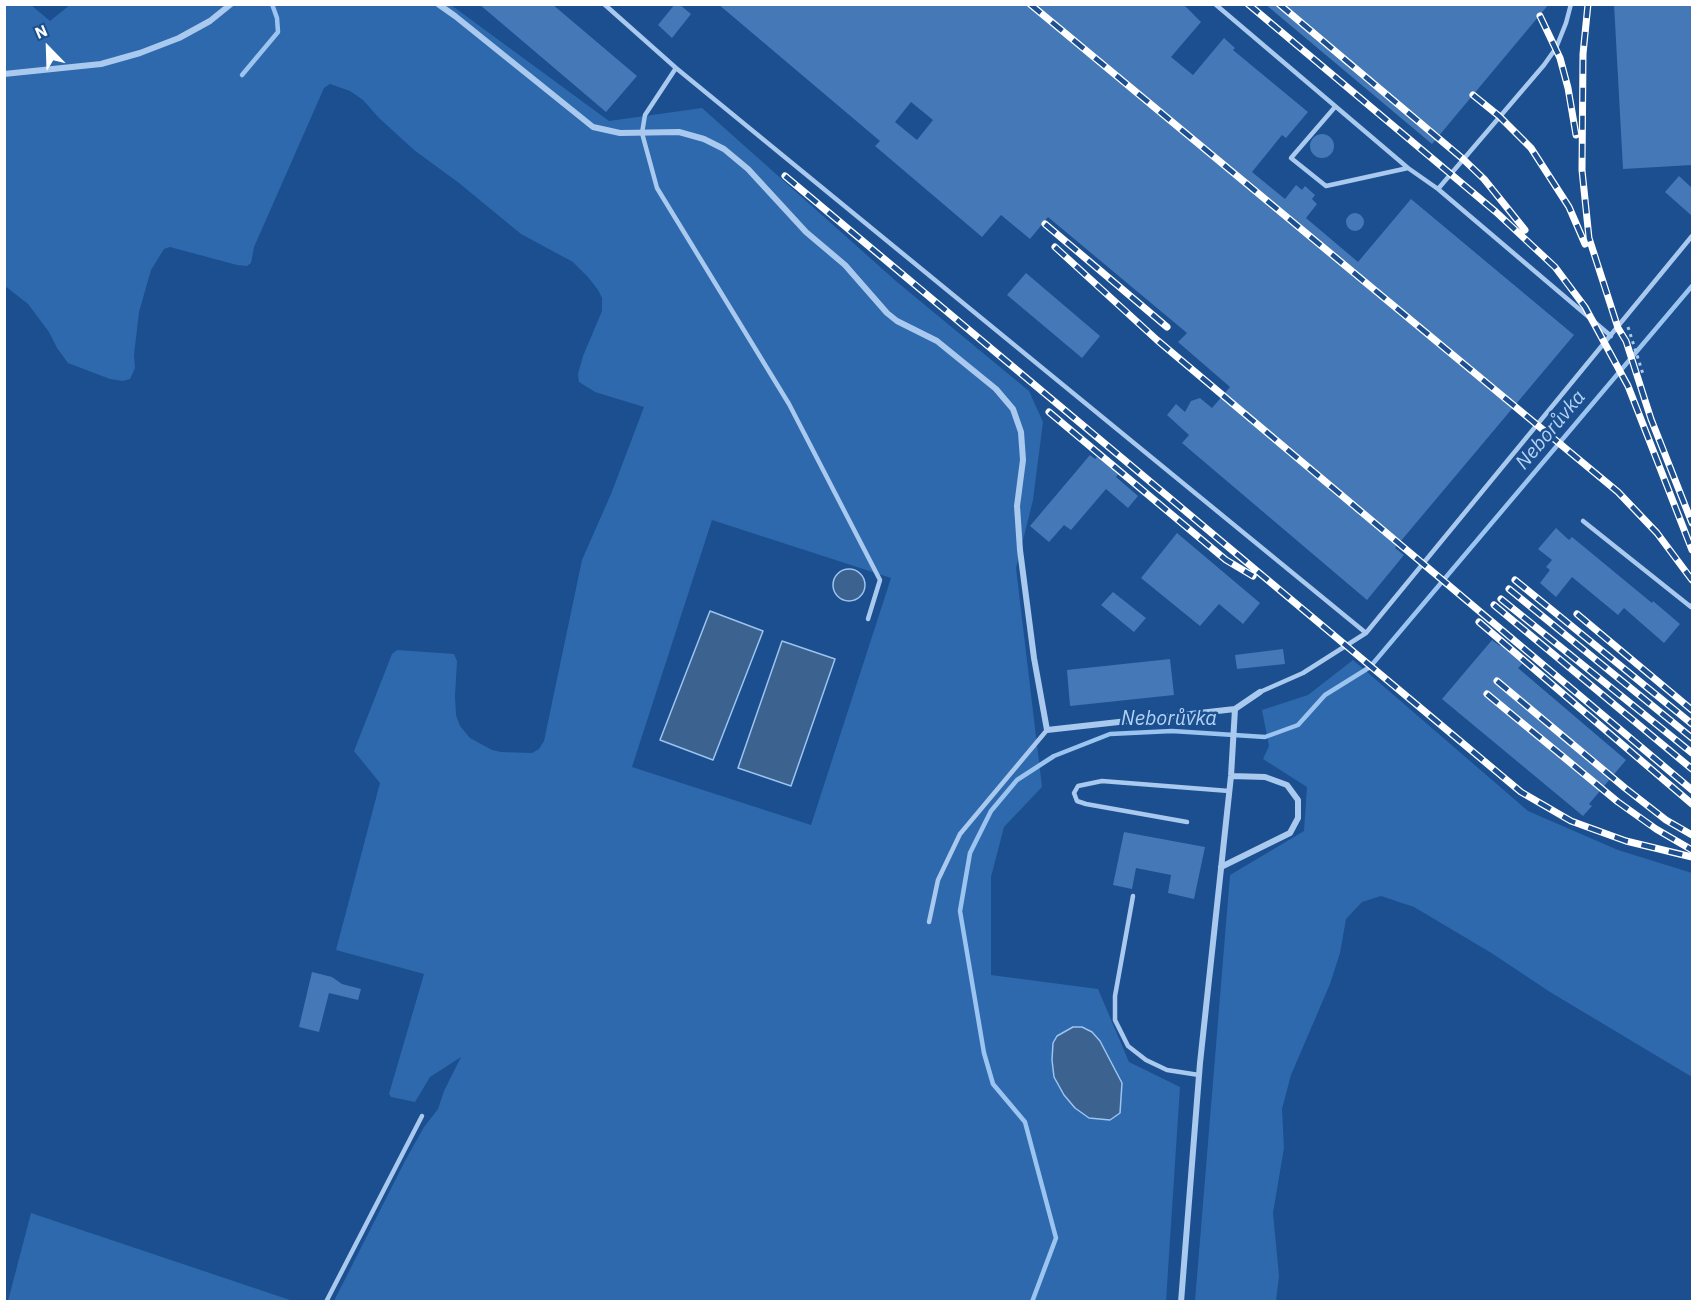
<!DOCTYPE html>
<meta charset="utf-8">
<style>
body{margin:0}
#map{position:relative;width:1697px;height:1306px;overflow:hidden;background:#1b4f8f;font-family:"IBM Plex Sans",sans-serif}
canvas{display:block}
.frame{position:absolute;inset:0;border:6px solid #fff;pointer-events:none}
.north{position:absolute;left:18px;top:18px;width:60px;height:60px;-webkit-text-stroke:4px #1b4f8f;paint-order:stroke;rotate:337deg;font-size:16px;font-weight:700;line-height:24px;text-align:center;color:#fff}
.north::after{content:'';display:block;margin:auto;width:21px;height:27px;background:#fff;clip-path:polygon(50% 0,100% 100%,50% 72%,0 100%)}
</style>
<div id="map">
<canvas width="1697" height="1306"></canvas>
<div class="frame"></div>
<div class="north">N</div>
</div>
<script>
const context = document.querySelector('canvas').getContext('2d');
context.lineJoin = 'round';
function fillPath(path, color) {
  context.fillStyle = color;
  context.fill(path, 'evenodd');
}
function poly(rows) {
  const path = new Path2D();
  for (const r of rows) {
    if (r.length === 3) {
      path.moveTo(r[0] + r[2], r[1]);
      path.arc(r[0], r[1], r[2], 0, 2 * Math.PI);
      continue;
    }
    path.moveTo(r[0], r[1]);
    for (let i = 2; i < r.length; i += 2) path.lineTo(r[i], r[i + 1]);
  }
  return path;
}
function trace(path, color, width, dash) {
  context.strokeStyle = color;
  context.lineWidth = width;
  context.lineCap = dash ? 'butt' : 'round';
  context.setLineDash(dash || []);
  context.stroke(path);
}
function write(font, color, halo, rows, align = 'center') {
  context.font = font + ' "IBM Plex Sans",sans-serif';
  context.lineWidth = 5;
  context.setLineDash([]);
  context.textBaseline = 'middle';
  context.strokeStyle = halo;
  context.fillStyle = color;
  for (const [text, x, y, turn = 0] of rows) {
    context.save();
    context.translate(x, y);
    context.rotate((+turn || 0) * Math.PI / 180);
    context.textAlign = isNaN(turn) ? turn : align;
    if (halo) context.strokeText(text, 0, 0);
    context.fillText(text, 0, 0);
    context.restore();
  }
}
const green = poly([
 [71,4,451,5,609,121,702,108,897,282,1029,391,1043,422,1033,500,1016,568,1042,787,1004,827,991,877,991,975,1098,989,1129,1062,1180,1087,1166,1301,334,1301,405,1161,424,1127,438,1109,444,1091,461,1057,430,1077,415,1102,391,1097,389,1094,424,974,336,950,380,783,354,751,392,654,397,650,454,654,457,661,455,696,456,715,460,726,470,738,492,750,501,752,532,753,539,749,544,741,582,560,611,494,644,407,595,392,579,382,578,374,583,356,602,311,602,298,598,290,588,277,573,262,521,234,459,183,414,150,379,118,363,100,350,91,330,84,324,88,254,247,251,263,247,266,237,265,170,247,164,249,151,270,139,312,134,355,135,368,130,379,123,381,110,379,68,363,57,348,49,332,28,304,5,286,4,5,31,5,50,21],
 [712,520,891,578,811,825,632,767],
 [1092,1032,1100,1041,1122,1083,1120,1113,1110,1120,1089,1118],
 [1353,660,1528,811,1618,850,1692,873,1692,1077,1550,992,1493,954,1414,907,1381,896,1362,902,1346,919,1340,953,1330,984,1291,1075,1282,1109,1284,1148,1273,1213,1279,1276,1276,1301,1195,1301,1230,875,1304,831,1307,787,1263,759,1269,746,1262,710,1308,695],
 [31,1213,293,1301,8,1301]
]);
const water = poly([
 [849,585,16],
 [710,611,763,631,713,760,660,740,710,611],
 [782,641,835,659,791,786,738,768,782,641],
 [1082,1027,1092,1032,1100,1041,1122,1083,1120,1113,1110,1120,1089,1118,1075,1108,1064,1095,1054,1077,1052,1060,1053,1043,1057,1036,1073,1027,1082,1027]
]);
const stream = poly([
 [242,75,278,32,277,18,272,4],
 [1032,1302,1056,1238,1025,1122,993,1084,984,1053,960,911,970,853,991,811,1017,780,1054,756,1110,734,1172,731,1265,737,1298,725,1325,695,1370,667,1692,286]
]);
const building = poly([
 [479,4,552,4,637,76,606,112],
 [675,4,679,4,691,14,672,38,658,25],
 [718,4,1183,4,1201,22,1171,57,1193,75,1224,38,1235,48,1233,50,1308,112,1286,138,1282,135,1252,172,1285,199,1296,185,1302,190,1305,186,1315,195,1312,199,1317,204,1306,218,1358,262,1411,199,1574,335,1395,548,1404,555,1367,600,1182,443,1189,435,1167,415,1176,404,1185,412,1191,401,1200,398,1212,408,1230,387,1178,342,1187,333,1048,217,1030,239,1001,215,982,237,875,146,880,141],
 [911,102,933,120,917,140,895,122],
 [1265,4,1549,4,1432,144],
 [1614,4,1692,4,1692,165,1623,169],
 [1322,146,12],
 [1679,176,1692,188,1692,216,1665,192],
 [1355,222,9],
 [1026,273,1100,336,1082,358,1007,295],
 [1090,455,1095,459,1097,457,1118,474,1116,477,1138,496,1128,508,1106,489,1071,530,1064,525,1049,542,1030,526],
 [1556,528,1569,540,1572,537,1652,603,1653,601,1680,624,1664,643,1624,608,1618,615,1572,577,1556,597,1540,583,1550,570,1546,567,1552,560,1538,549],
 [1177,533,1260,603,1243,624,1219,604,1200,626,1141,578],
 [1113,592,1146,618,1134,632,1101,605],
 [1492,640,1500,646,1502,643,1524,662,1518,668,1626,760,1589,804,1592,806,1583,816,1442,699],
 [1283,649,1285,664,1237,669,1235,655],
 [1170,659,1174,695,1070,706,1067,670],
 [1124,832,1205,847,1194,899,1168,893,1171,875,1136,868,1132,889,1113,885],
 [312,972,332,977,342,984,361,989,358,1000,329,993,319,1032,299,1027]
]);
const path = poly([
 [1628,327,1643,374]
]);
const lane = poly([
 [604,4,676,68,1366,633],
 [1215,4,1408,168,1438,189,1611,336],
 [676,68,645,115,642,133,657,188,789,404,880,580,868,619],
 [1335,107,1291,158,1326,186,1408,168],
 [1438,189,1544,65,1556,48,1566,23,1571,4],
 [1583,521,1691,607,1692,605],
 [1260,692,1303,673,1366,633,1692,236],
 [1187,822,1086,804,1077,801,1074,793,1078,786,1102,781,1229,791],
 [1133,896,1115,996,1115,1020,1128,1046,1146,1060,1167,1070,1199,1075],
 [929,922,938,880,960,834,1047,730],
 [326,1302,422,1116]
]);
const street = poly([
 [438,4,455,16,593,127,620,133,679,132,704,139,724,149,748,169,806,232,845,265,887,313,897,321,937,341,996,389,1013,409,1021,432,1023,460,1017,506,1020,550,1034,658,1047,730,1235,709],
 [4,74,101,64,140,53,179,38,210,21,231,4],
 [1221,867,1290,833,1298,818,1298,800,1287,785,1265,777,1231,776],
 [1181,1302,1200,1063,1231,776,1235,709,1260,692]
]);
const rail = poly([
 [1030,4,1618,492,1657,533,1692,580],
 [1248,4,1496,212,1555,267,1585,307,1628,386,1692,550],
 [1279,4,1463,159,1484,179,1525,230],
 [1588,4,1583,54,1582,170,1589,238,1618,328,1626,341,1651,419,1692,523],
 [1540,16,1560,58,1568,88,1576,135],
 [1473,95,1499,116,1531,148,1569,207,1585,244],
 [785,176,1521,792,1571,821,1626,841,1692,857],
 [1045,224,1167,327],
 [1055,247,1157,340,1692,790],
 [1049,412,1226,560,1253,576],
 [1515,580,1692,724],
 [1509,589,1692,738],
 [1501,599,1692,753],
 [1494,605,1692,769],
 [1577,614,1692,710],
 [1479,622,1692,804],
 [1497,681,1625,788,1666,820,1692,835],
 [1487,694,1618,802,1656,829,1692,850]
]);
const waterNames = [
 ["Neborůvka",1551,430,-50],
 ["Neborůvka",1169,719]
];
fillPath(green, '#2e69ad');
fillPath(water, '#3c6290');
trace(water, '#9cc4f0', 1.5);
trace(stream, '#9cc4f0', 4.5);
fillPath(building, '#4478b7');
trace(path, '#a9c9ee', 3, [3, 4.5]);
trace(lane, '#a9c9ee', 4.5);
trace(street, '#a9c9ee', 6);
trace(rail, '#fff', 7);
trace(rail, '#1b4f8f', 4.5, [14]);
write('italic 20px', '#b5d3f5', '#1b4f8f', waterNames);
</script>
